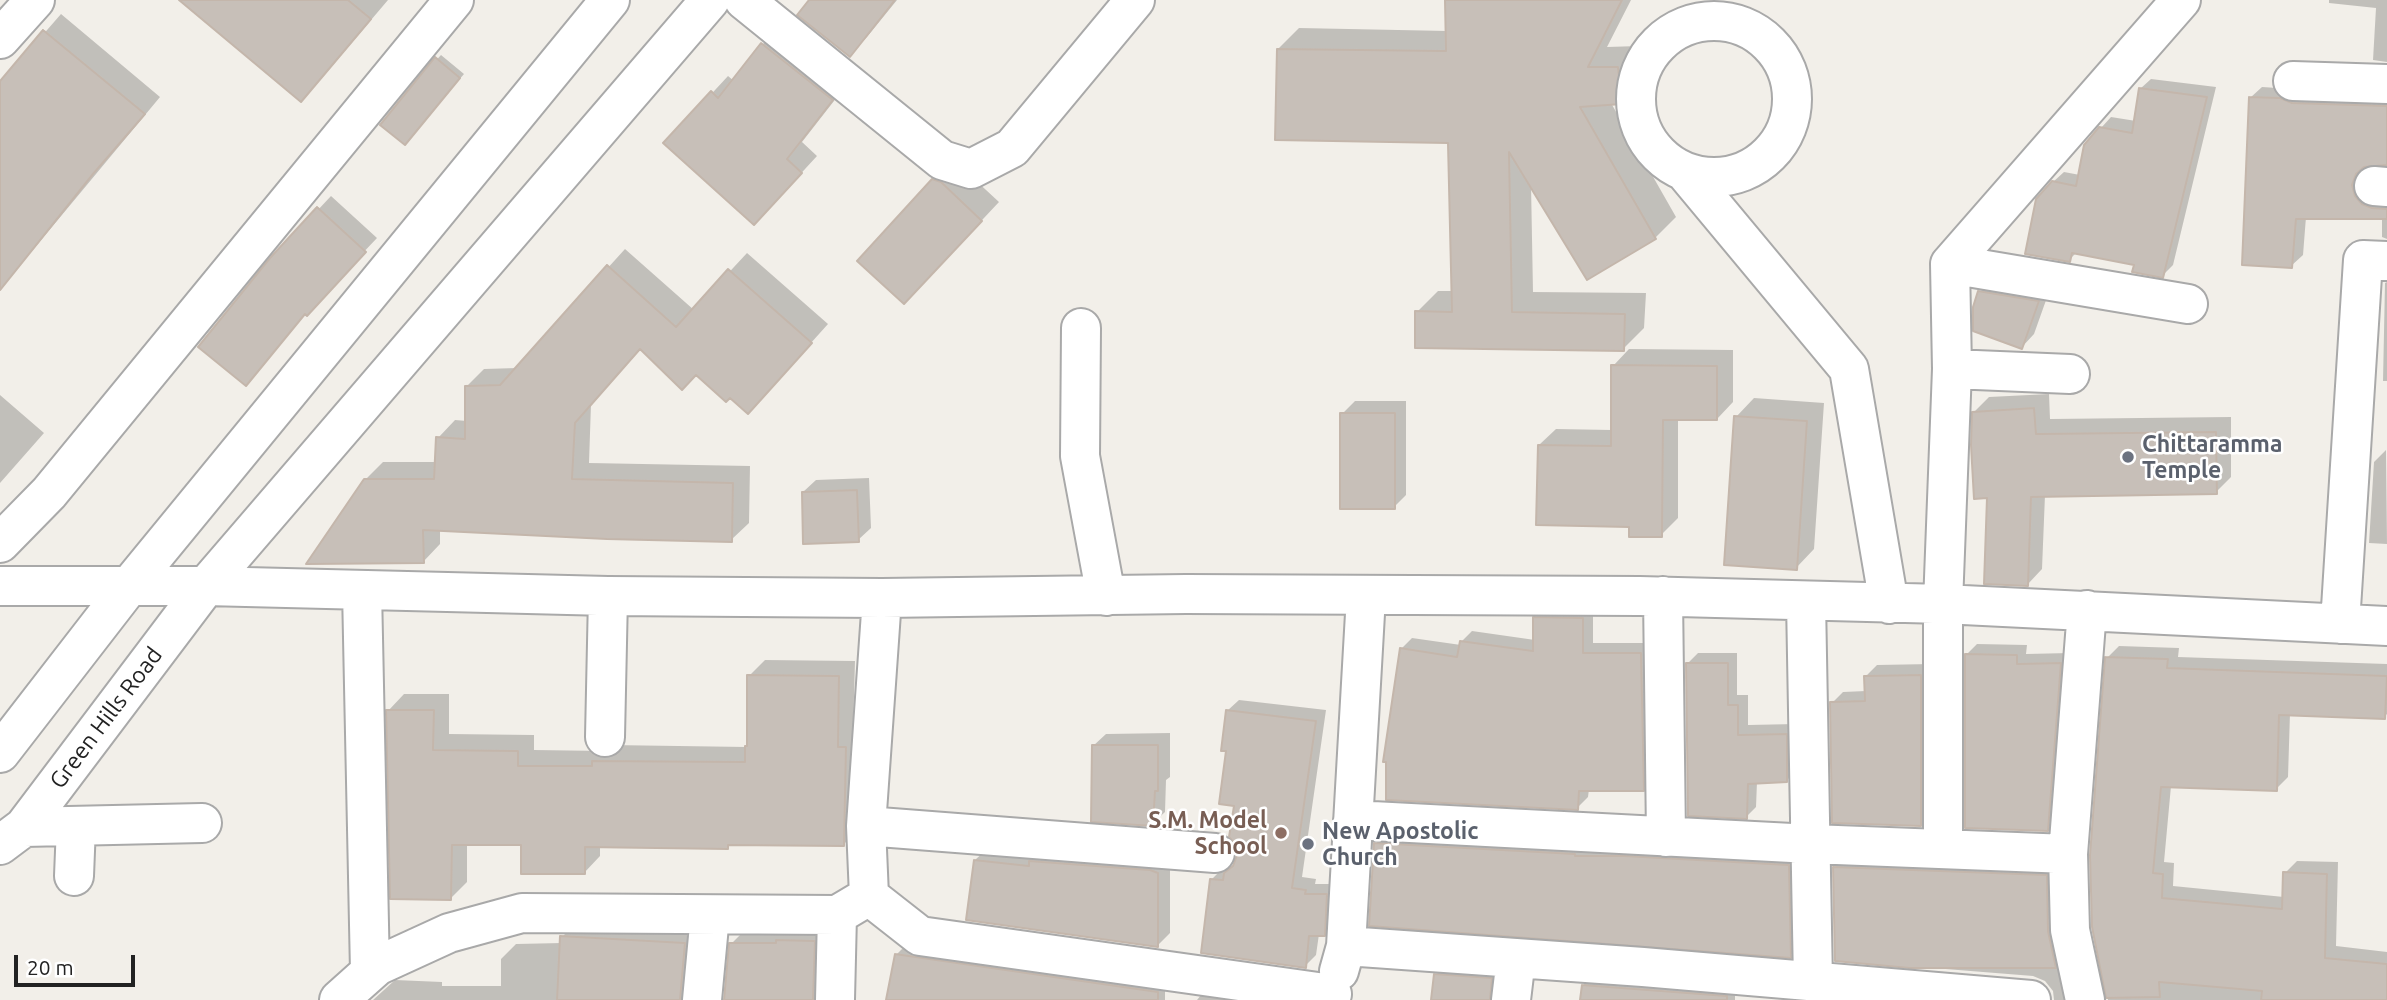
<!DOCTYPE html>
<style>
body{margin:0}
#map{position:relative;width:2387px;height:1000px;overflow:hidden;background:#f2efe9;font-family:Ubuntu,sans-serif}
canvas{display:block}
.scale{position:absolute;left:14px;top:955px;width:121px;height:32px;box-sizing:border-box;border:4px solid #222;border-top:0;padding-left:9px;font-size:21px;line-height:24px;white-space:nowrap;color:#222;-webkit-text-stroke:5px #fff;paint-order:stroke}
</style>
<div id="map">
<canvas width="2387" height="1000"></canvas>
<div class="scale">20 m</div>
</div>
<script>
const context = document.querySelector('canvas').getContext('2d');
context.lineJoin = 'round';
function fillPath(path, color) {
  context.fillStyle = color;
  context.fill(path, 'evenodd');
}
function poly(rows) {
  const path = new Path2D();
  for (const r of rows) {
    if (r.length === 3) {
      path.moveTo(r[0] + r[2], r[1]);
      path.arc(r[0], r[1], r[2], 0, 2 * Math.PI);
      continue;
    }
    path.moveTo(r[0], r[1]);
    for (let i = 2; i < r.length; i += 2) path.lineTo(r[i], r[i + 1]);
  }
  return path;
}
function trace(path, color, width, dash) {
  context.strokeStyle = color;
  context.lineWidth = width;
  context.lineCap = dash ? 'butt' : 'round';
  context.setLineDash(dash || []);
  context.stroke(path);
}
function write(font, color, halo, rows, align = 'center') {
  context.font = font + ' Ubuntu,sans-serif';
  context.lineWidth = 5;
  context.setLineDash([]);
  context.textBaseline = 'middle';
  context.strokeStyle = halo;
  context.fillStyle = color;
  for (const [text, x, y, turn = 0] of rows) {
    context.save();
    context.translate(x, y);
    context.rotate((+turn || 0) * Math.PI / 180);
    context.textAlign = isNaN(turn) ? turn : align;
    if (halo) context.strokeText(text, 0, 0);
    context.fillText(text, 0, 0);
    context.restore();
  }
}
const shadow = poly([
 [181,0,388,0,321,79,300,99],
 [811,0,897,0,867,37,850,55],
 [1447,0,1631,0,1607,47,1639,46,1642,81,1621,103,1611,103,1676,217,1655,238,1531,184,1533,292,1646,293,1644,328,1623,349,1417,312,1438,291,1453,291,1450,141,1278,49,1299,28,1448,31],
 [2329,0,2387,0,2387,62,2373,60,2376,8,2329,3],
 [61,14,160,97,32,251,16,268,0,260,0,84],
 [779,28,848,83,802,142,817,156,770,207,666,143,728,76,734,81,763,44],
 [441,55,464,74,405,143,429,68],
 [2151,79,2216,87,2173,265,2162,276,2136,263,2077,252,2069,260,2053,182,2064,172,2080,175,2101,128,2111,117,2136,121,2140,89],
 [2262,87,2387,95,2387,164,2366,164,2363,172,2387,197,2387,239,2382,237,2382,217,2306,217,2303,255,2291,266,2250,98],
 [952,162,959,165,999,202,922,284,934,180],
 [331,196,377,238,306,313,246,384,271,260],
 [625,249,694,310,747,253,828,324,765,394,696,373,641,348,591,404,589,463,750,466,749,523,731,540,440,529,440,544,423,562,365,480,383,462,436,462,438,438,455,420,467,421,467,386,484,369,517,368],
 [1993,279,2050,289,2034,334,2022,347,1980,292],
 [2387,282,2387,381,2383,381,2385,283],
 [1629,349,1733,350,1733,402,1717,419,1678,419,1678,518,1661,535,1631,525,1539,445,1556,429,1612,430,1613,366],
 [2049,394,2050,419,2231,417,2231,477,2216,492,2045,495,2042,569,2027,585,1989,497,1974,412,1989,397],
 [0,395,44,433,0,483],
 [1754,398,1824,403,1814,549,1796,568,1736,417],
 [1355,401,1406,401,1406,495,1394,507,1342,414],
 [2386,450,2387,544,2369,543,2374,462],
 [869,478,871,528,858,540,803,492,816,480],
 [1546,607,1593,608,1593,643,1651,643,1654,779,1643,789,1589,789,1588,797,1577,808,1401,649,1412,638,1461,645,1461,642,1472,631,1535,640,1535,618],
 [1977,644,2027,645,2026,654,2070,653,2058,819,2047,830,1967,654],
 [2119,646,2179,648,2178,657,2387,664,2387,714,2384,717,2290,713,2288,777,2276,789,2171,786,2164,862,2174,863,2173,886,2284,897,2285,873,2297,861,2338,862,2336,946,2387,952,2387,1000,2108,1000,2107,658],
 [1698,653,1737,653,1737,695,1748,695,1748,725,1796,724,1797,770,1787,780,1757,782,1756,807,1746,817,1687,664],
 [765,660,855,661,853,732,861,732,860,828,844,844,732,843,727,848,600,846,600,856,584,873,523,844,467,843,467,882,451,898,388,711,404,694,449,694,449,734,534,735,534,750,605,751,610,745,747,747,749,745,749,676],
 [1932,664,1932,813,1920,825,1832,703,1843,692,1866,691,1866,676,1877,665],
 [1239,700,1326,710,1302,877,1316,879,1315,884,1338,884,1335,923,1324,934,1319,934,1316,955,1305,966,1212,879,1223,868,1230,869,1238,856,1236,804,1228,750,1227,711],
 [1170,733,1170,777,1166,780,1165,812,1152,824,1093,746,1106,734],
 [1383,836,1796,858,1797,948,1790,956,1376,844],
 [988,848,1170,860,1170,933,1157,946,975,860],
 [1846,856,2058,864,2079,1000,2054,1000,2053,991,2045,981,2033,976,1933,968,1835,867],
 [577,922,699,929,693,1000,373,1000,395,980,442,982,442,986,501,986,501,959,516,944,562,943,562,937],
 [826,929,829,1000,726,1000,731,944,744,931],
 [904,947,1165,984,1165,1000,888,1000,896,955],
 [1449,962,1503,966,1506,1000,1433,1000,1436,975],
 [1592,977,1735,988,1735,1000,1582,1000,1583,985],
 [1205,990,1278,1000,1197,1000]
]);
const building = poly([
 [179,0,348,0,371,19,301,102,179,0],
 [809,0,895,0,850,57,797,15,809,0],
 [1445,0,1622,0,1588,67,1618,67,1622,104,1580,107,1656,239,1587,280,1509,152,1512,312,1625,314,1624,351,1415,348,1415,311,1452,312,1448,143,1275,140,1277,49,1446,51,1445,0],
 [43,30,145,114,93,174,0,290,0,81,43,30],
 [761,43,833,100,787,159,802,173,754,225,663,143,711,91,718,98,761,43],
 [435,57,460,78,405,145,380,125,435,57],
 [2139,88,2207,97,2163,278,2132,272,2134,265,2072,253,2070,262,2025,254,2036,199,2052,181,2076,186,2084,145,2099,127,2132,133,2139,88],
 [2249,97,2280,98,2292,103,2387,106,2387,165,2364,167,2356,174,2352,185,2355,196,2362,204,2372,208,2387,209,2387,219,2296,219,2292,268,2242,265,2249,97],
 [932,179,941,182,982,221,904,304,857,261,932,179],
 [317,207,366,252,307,316,305,314,246,386,198,347,270,258,317,207],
 [607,265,676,327,728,269,812,343,748,414,730,398,726,402,696,375,682,390,640,349,575,423,572,479,733,483,732,542,607,539,423,530,424,563,306,564,364,479,434,479,436,437,465,439,465,386,500,385,607,265],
 [1978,291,2039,301,2022,349,1973,331,1973,307,1978,291],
 [1611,365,1717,366,1717,420,1663,420,1662,537,1629,537,1629,527,1536,525,1538,445,1611,446,1611,365],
 [2034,408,2036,434,2216,432,2217,494,2031,497,2028,586,1984,584,1987,498,1974,499,1971,445,1972,412,2034,408],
 [1340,413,1395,413,1395,509,1340,509,1340,413],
 [1734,416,1807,421,1797,570,1724,565,1734,416],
 [857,490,859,542,803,544,802,492,857,490],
 [1533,617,1583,618,1583,653,1641,653,1644,791,1579,791,1578,810,1386,800,1386,762,1383,762,1400,648,1457,657,1460,641,1533,651,1533,617],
 [1965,654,2017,655,2017,664,2061,663,2048,831,1965,828,1965,654],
 [2105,657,2168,659,2167,668,2387,676,2385,719,2279,715,2277,791,2161,787,2153,873,2163,874,2162,898,2282,909,2283,872,2327,874,2325,958,2387,964,2387,1000,2261,1000,2262,991,2159,982,2160,997,2106,998,2092,927,2090,855,2105,657],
 [1686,663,1728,663,1728,705,1738,705,1738,735,1787,734,1787,782,1748,784,1747,819,1688,816,1686,663],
 [747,675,839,676,838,747,846,747,844,846,728,845,728,849,585,847,585,874,521,874,521,845,452,845,451,900,390,899,386,710,434,710,433,750,518,751,518,766,592,766,592,761,745,762,745,746,747,746,747,675],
 [1921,675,1921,826,1832,823,1830,702,1865,701,1864,676,1921,675],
 [1226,710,1316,721,1292,888,1306,890,1305,894,1327,894,1325,936,1309,936,1306,968,1201,953,1210,879,1223,880,1224,873,1233,866,1237,855,1235,844,1229,837,1234,806,1219,804,1226,751,1221,751,1226,710],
 [1092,745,1158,745,1158,791,1155,791,1153,826,1091,822,1092,745],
 [1374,843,1575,854,1575,856,1625,856,1789,865,1791,958,1369,926,1374,843],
 [974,860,1029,866,1029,861,1150,870,1158,873,1158,947,966,920,974,860],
 [1833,867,2047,875,2048,931,2056,968,1909,968,1835,961,1833,867],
 [560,936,685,943,680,1000,557,1000,560,936],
 [776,940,815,941,813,1000,724,1000,729,943,776,943,776,940],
 [895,954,1158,992,1158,1000,886,1000,895,954],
 [1434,974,1492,978,1490,1000,1431,1000,1434,974],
 [1582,985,1727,996,1727,1000,1580,1000,1582,985]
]);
const minor = poly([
 [744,0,942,160,971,169,1012,148,1135,0],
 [1714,99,78],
 [0,39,35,0],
 [2293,81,2387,84],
 [1685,172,1849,369,1889,604],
 [2374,186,2387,187],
 [1950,264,2188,304],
 [1081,328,1080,456,1106,596],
 [1952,369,2070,374],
 [0,543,49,493,454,0],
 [0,586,206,586,608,596,882,598,1186,594,1640,596,1943,604,2387,626],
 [362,590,370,972],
 [1663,596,1666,837],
 [1806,601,1813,982],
 [2340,624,2363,260,2387,261],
 [605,737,608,596],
 [0,753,130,585,610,0],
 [1353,820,1811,844,2068,854],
 [866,826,1215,853],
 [24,827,202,823],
 [0,845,24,827,206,586,710,0],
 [1943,849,1943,604,1952,369,1950,264,2181,0],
 [74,876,76,826],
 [869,896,920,936,1332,994],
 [1346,946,1643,967,2031,1000],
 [1339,971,1346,946,1366,596],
 [339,1000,377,966,449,933,522,913,837,915,869,896,866,826,882,598],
 [702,1000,710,915],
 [835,1000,837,915],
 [1511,1000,1516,958],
 [2085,1000,2070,930,2068,854,2087,610]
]);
const markers = [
 [2128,457,7,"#6b7280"],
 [1281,833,7,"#8d6e63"],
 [1308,844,7,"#6b7280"]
];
const worshipNames = [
 ["Chittaramma",2142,444],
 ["Temple",2142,470],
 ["New Apostolic",1322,831],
 ["Church",1322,857]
];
const streetNames = [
 ["Green Hills Road",106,718,-53]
];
const educationNames = [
 ["S.M. Model",1267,820],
 ["School",1267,846]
];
fillPath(shadow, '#0003');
fillPath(building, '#c7bfb8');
trace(building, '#c4b6ab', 2);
trace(minor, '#a9a9a9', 42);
trace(minor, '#fff', 38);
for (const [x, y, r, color] of markers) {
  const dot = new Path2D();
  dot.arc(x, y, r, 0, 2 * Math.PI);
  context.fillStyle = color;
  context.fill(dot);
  trace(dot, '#fff', 2.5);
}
write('bold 23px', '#5b616d', '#fff', worshipNames, 'left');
write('23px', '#222', '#fff', streetNames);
write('bold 23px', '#785e54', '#fff', educationNames, 'right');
</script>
